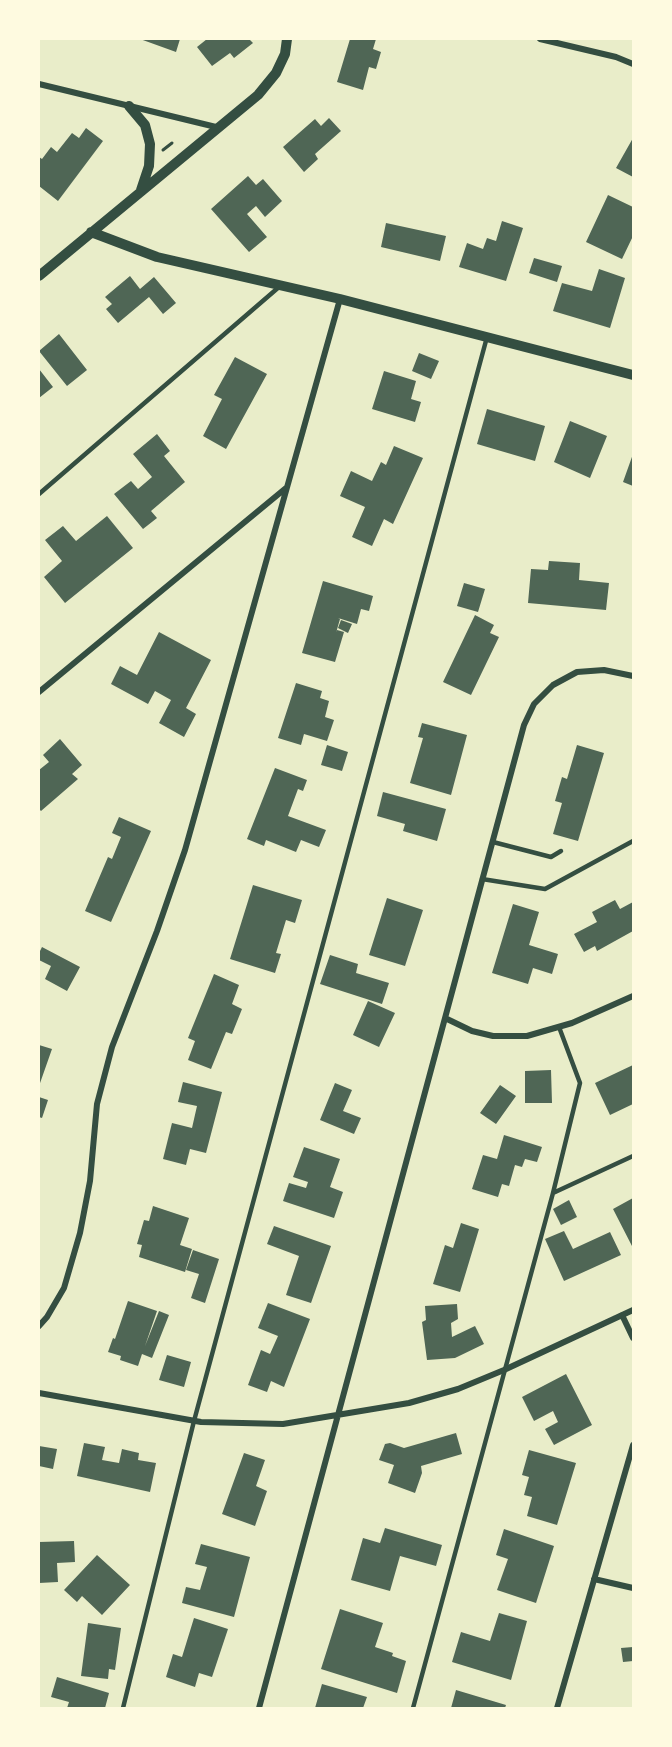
<!DOCTYPE html>
<style>
body{margin:0}
#map{position:relative;width:672px;height:1747px;overflow:hidden;background:#e9edc9;font-family:Ubuntu,sans-serif}
canvas{display:block}
.frame{position:absolute;inset:0;border:40px solid #fefae0;pointer-events:none}
</style>
<div id="map">
<canvas width="672" height="1747"></canvas>
<div class="frame"></div>
</div>
<script>
const context = document.querySelector('canvas').getContext('2d');
context.lineJoin = 'round';
function fillPath(path, color) {
  context.fillStyle = color;
  context.fill(path, 'evenodd');
}
function poly(rows) {
  const path = new Path2D();
  for (const r of rows) {
    path.moveTo(r[0], r[1]);
    for (let i = 2; i < r.length; i += 2) path.lineTo(r[i], r[i + 1]);
  }
  return path;
}
function trace(path, color, width, dash) {
  context.strokeStyle = color;
  context.lineWidth = width;
  context.lineCap = dash ? 'butt' : 'round';
  context.setLineDash(dash || []);
  context.stroke(path);
}
const building = poly([
 [140,39,180,39,176,52],
 [207,39,249,39,253,43,234,58,230,53,212,66,197,47],
 [350,39,376,39,373,49,381,52,376,69,369,67,363,90,337,82],
 [329,118,341,131,315,154,318,159,304,172,283,147,315,119,321,126],
 [86,128,103,141,58,201,39,186,39,157,42,159,51,147,57,152,72,133,79,138],
 [633,138,633,177,616,168],
 [248,176,256,185,263,179,282,201,265,217,256,206,247,214,267,237,249,252,211,209],
 [608,195,633,207,633,236,622,259,586,242],
 [502,221,523,228,506,281,459,267,467,243,483,249,487,238,496,241],
 [386,223,446,236,440,261,381,247],
 [534,258,562,266,557,282,529,273],
 [599,269,625,278,610,328,553,311,562,283,592,291],
 [130,276,140,289,154,277,176,303,163,314,149,297,118,323,106,309,112,304,105,297],
 [59,334,87,370,67,386,39,351],
 [419,353,439,361,431,379,412,371],
 [235,357,267,374,226,449,203,436,222,399,214,395],
 [39,369,53,387,39,398],
 [384,371,416,381,411,399,421,402,415,422,372,409],
 [487,409,545,426,535,461,477,444],
 [570,421,607,436,590,478,554,462],
 [157,434,170,451,164,456,185,482,151,511,157,518,143,529,114,494,131,481,138,489,152,477,133,454],
 [394,446,423,458,393,524,384,519,372,546,352,537,365,507,340,496,351,471,372,481,381,462,386,465],
 [633,454,633,486,623,482],
 [107,516,133,548,65,603,44,577,62,561,45,540,63,526,76,541],
 [549,561,580,563,579,580,609,583,606,610,528,603,531,569,548,570],
 [323,581,373,596,369,611,361,609,357,624,338,618,340,619,336,633,337,630,344,632,335,662,302,653],
 [464,583,485,589,478,612,457,606],
 [475,615,494,625,490,633,499,637,471,695,443,682],
 [341,620,352,624,348,633,338,628],
 [159,632,211,660,186,708,196,714,184,737,159,723,171,700,155,691,148,704,111,684,120,666,137,675],
 [296,683,322,691,320,698,329,701,325,717,334,720,327,741,304,734,301,745,278,738],
 [422,723,467,735,451,795,410,783,423,738,418,737],
 [60,739,82,765,72,774,78,779,41,811,39,809,39,770,49,762,43,755],
 [327,745,348,752,342,771,321,765],
 [577,745,604,753,578,841,553,834,562,803,555,801,562,777,567,779],
 [275,768,307,780,303,791,298,789,288,816,326,830,319,847,301,840,296,852,266,840,264,846,247,839],
 [383,792,446,809,437,841,403,831,405,824,377,816],
 [119,817,151,831,111,922,85,911,108,857,112,859,121,837,112,833],
 [253,885,302,900,295,923,286,920,276,953,281,954,275,973,230,959],
 [387,898,423,910,405,966,369,955],
 [615,900,620,909,633,902,633,931,597,951,595,946,584,952,574,934,597,922,592,912],
 [513,904,539,912,529,945,558,954,552,974,533,968,528,984,492,973],
 [42,947,80,967,67,991,45,979,51,966,39,960,39,953],
 [330,955,358,964,356,973,389,983,382,1004,320,984],
 [214,974,239,985,232,1004,242,1009,232,1034,226,1032,211,1069,188,1060,195,1041,188,1038],
 [368,1001,395,1013,379,1047,353,1035],
 [39,1045,52,1049,39,1086],
 [633,1065,633,1104,610,1115,595,1083],
 [551,1070,552,1103,525,1103,525,1071],
 [183,1082,222,1092,206,1153,190,1149,186,1165,163,1159,172,1123,192,1128,197,1106,178,1102],
 [335,1083,352,1090,343,1111,361,1118,354,1134,320,1120],
 [500,1085,516,1096,496,1124,480,1113],
 [39,1097,48,1100,42,1118,39,1117],
 [504,1135,542,1147,537,1162,525,1159,522,1167,515,1165,509,1186,502,1184,498,1197,472,1189,483,1155,497,1159],
 [304,1147,340,1159,330,1187,343,1192,334,1218,283,1201,289,1183,306,1188,308,1182,293,1177],
 [633,1198,633,1248,613,1209],
 [569,1200,577,1217,561,1225,553,1209],
 [153,1206,189,1218,180,1245,192,1249,185,1272,139,1257,142,1245,137,1244,144,1220,149,1221],
 [461,1223,479,1229,460,1292,433,1284,445,1245,453,1248],
 [274,1226,331,1246,311,1303,286,1295,299,1256,267,1244],
 [564,1231,573,1249,610,1232,621,1255,564,1281,545,1239],
 [193,1250,219,1259,205,1303,191,1298,199,1274,186,1270],
 [128,1301,157,1311,145,1346,159,1311,169,1315,152,1358,142,1354,138,1366,120,1360,121,1356,108,1352,113,1338,115,1339],
 [268,1303,310,1319,284,1387,271,1381,267,1392,248,1385,261,1350,270,1354,278,1336,258,1328],
 [457,1304,458,1319,451,1323,452,1337,475,1326,484,1344,455,1358,427,1360,422,1322,426,1320,425,1306],
 [167,1355,191,1362,184,1387,159,1380],
 [566,1374,592,1425,554,1445,545,1429,558,1422,553,1411,534,1421,522,1397],
 [456,1433,462,1454,421,1466,422,1473,415,1493,388,1483,394,1465,379,1460,385,1444,390,1443,404,1448],
 [84,1443,105,1447,102,1460,119,1463,122,1449,139,1453,138,1460,156,1463,150,1492,77,1476],
 [39,1446,57,1449,53,1469,39,1466],
 [529,1450,576,1463,557,1525,527,1516,532,1497,524,1495,529,1477,522,1475],
 [244,1453,265,1460,256,1486,267,1491,255,1526,222,1514],
 [385,1528,442,1545,436,1566,400,1556,390,1591,351,1580,363,1538,380,1543],
 [504,1529,554,1546,536,1603,497,1590,508,1559,496,1555],
 [74,1541,75,1562,57,1563,58,1582,39,1583,39,1542],
 [201,1544,250,1557,234,1617,182,1603,186,1587,200,1590,207,1567,195,1564],
 [97,1555,130,1585,102,1615,82,1596,77,1602,64,1590],
 [340,1609,383,1623,375,1647,393,1653,392,1656,406,1661,397,1693,321,1669],
 [499,1613,527,1621,511,1680,452,1662,461,1632,490,1641],
 [194,1618,228,1629,212,1677,199,1673,195,1687,166,1677,173,1654,182,1657],
 [88,1623,121,1628,115,1670,109,1669,108,1679,81,1676],
 [633,1647,633,1661,623,1662,621,1648],
 [57,1677,109,1693,105,1708,67,1708,69,1702,51,1697],
 [322,1684,367,1697,363,1708,315,1708],
 [456,1690,506,1705,505,1708,451,1708]
]);
const path = poly([
 [163,150,172,143]
]);
const service = poly([
 [39,494,279,287],
 [493,842,551,857,561,851],
 [482,879,545,889,633,841],
 [553,1193,633,1156],
 [123,1708,194,1421,487,337],
 [413,1708,553,1193,580,1083,559,1027]
]);
const minor = poly([
 [540,39,616,57,633,64],
 [39,84,216,127],
 [39,692,286,488],
 [445,1018,472,1031,493,1036,527,1036,572,1023,633,996],
 [622,1315,633,1338],
 [39,1326,47,1317,64,1288,80,1233,90,1181,97,1104,112,1047,157,931,185,850,340,299],
 [39,1393,201,1422,283,1424,409,1403,458,1389,504,1370,633,1310],
 [594,1579,633,1588],
 [259,1708,524,725,534,704,553,685,577,672,604,670,633,676],
 [557,1708,633,1445]
]);
const tertiary = poly([
 [129,106,145,125,150,144,149,166,141,190],
 [91,232,157,257,340,299,633,375],
 [39,276,258,95,276,73,285,54,287,39]
]);
fillPath(building, '#4f6655');
trace(path, '#344e41', 3);
trace(service, '#344e41', 4.5);
trace(minor, '#344e41', 6);
trace(tertiary, '#344e41', 10);
</script>
